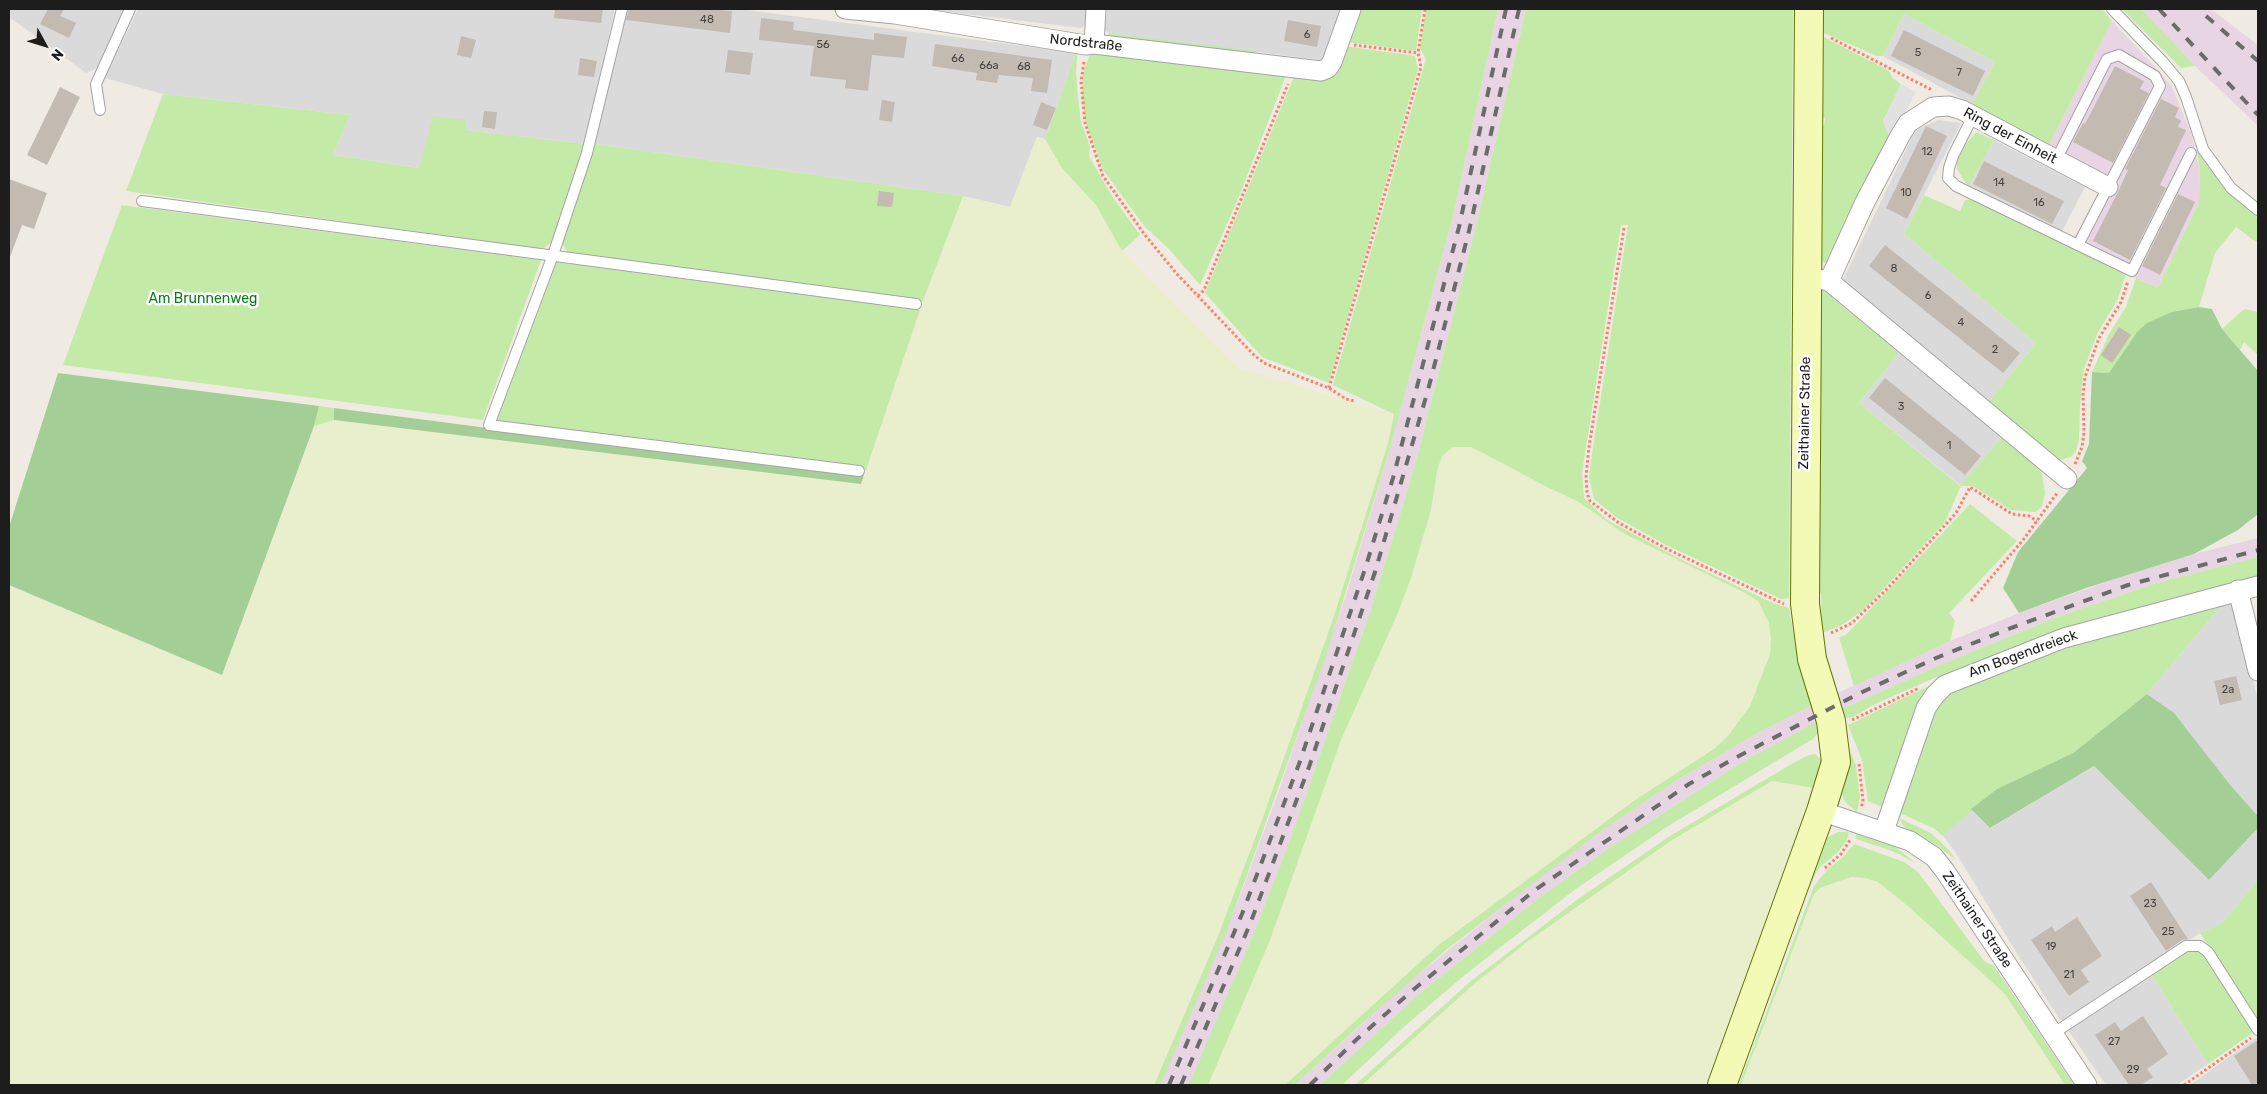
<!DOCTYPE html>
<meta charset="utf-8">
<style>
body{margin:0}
#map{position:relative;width:2267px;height:1094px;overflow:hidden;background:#efebe3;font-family:Rubik,sans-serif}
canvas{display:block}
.frame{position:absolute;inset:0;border:10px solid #1d1d1d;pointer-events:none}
.north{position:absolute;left:20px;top:20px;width:50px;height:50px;-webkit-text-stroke:4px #fff;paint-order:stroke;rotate:129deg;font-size:14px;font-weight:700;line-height:20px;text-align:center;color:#1d1d1d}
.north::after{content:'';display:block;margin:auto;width:18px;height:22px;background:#1d1d1d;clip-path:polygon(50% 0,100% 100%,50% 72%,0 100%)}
</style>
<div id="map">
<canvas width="2267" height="1094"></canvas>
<div class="frame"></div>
<div class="north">N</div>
</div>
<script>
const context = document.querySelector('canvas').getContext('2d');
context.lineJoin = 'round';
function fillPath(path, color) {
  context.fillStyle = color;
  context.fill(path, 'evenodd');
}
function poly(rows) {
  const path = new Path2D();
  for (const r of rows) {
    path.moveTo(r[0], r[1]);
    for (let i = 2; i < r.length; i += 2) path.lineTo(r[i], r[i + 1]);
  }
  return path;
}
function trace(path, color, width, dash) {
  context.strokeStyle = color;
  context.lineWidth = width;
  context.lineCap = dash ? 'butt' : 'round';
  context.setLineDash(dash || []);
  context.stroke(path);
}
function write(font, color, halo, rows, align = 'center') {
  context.font = font + ' Rubik,sans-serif';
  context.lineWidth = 5;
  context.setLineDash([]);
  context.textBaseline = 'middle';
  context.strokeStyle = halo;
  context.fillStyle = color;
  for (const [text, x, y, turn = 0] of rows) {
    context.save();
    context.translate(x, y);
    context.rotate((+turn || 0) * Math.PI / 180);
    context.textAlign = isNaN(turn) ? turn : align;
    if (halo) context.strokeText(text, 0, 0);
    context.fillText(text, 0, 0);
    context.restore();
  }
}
const residential = poly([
 [9,9,125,9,97,68,86,73,9,17],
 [138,9,615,9,585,144,464,130,465,121,420,168,333,155,350,115,163,94,105,78],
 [627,9,740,9,1076,53,1045,139,1037,137,1010,207,963,196,595,144],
 [923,9,1088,9,1087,24,1081,28],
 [1107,9,1345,9,1328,57,1321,60,1108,33,1105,29],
 [1904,14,1995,62,1972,104,1883,56],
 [1938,120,1961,123,1904,234,2036,343,1987,404,1841,284,1915,131],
 [1994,140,2085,187,2060,235,1968,187],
 [1899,353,2002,437,1961,486,1859,403],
 [2225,601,2236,606,2258,701,2258,816,2147,694],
 [2094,766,2209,880,2258,828,2258,880,2222,923,2200,933,2068,1021,2060,1020,2018,955,1956,853,1943,836,1971,809,1991,828],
 [2151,974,2208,1064,2177,1085,2106,1085,2068,1030],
 [2256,1038,2258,1042,2258,1085,2190,1085]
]);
const industrial = poly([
 [1498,9,1526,9,1477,222,1416,462,1395,531,1370,612,1289,843,1253,935,1202,1058,1189,1085,1160,1085,1237,904,1279,790,1346,595,1391,445,1453,216],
 [2141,9,2211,9,2258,45,2258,126,2179,51],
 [2112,21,2159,71,2172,87,2191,133,2200,171,2199,202,2158,288,2069,247,2105,180,2046,151],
 [2258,538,2258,557,2160,582,2062,615,1940,665,1842,709,1739,764,1609,848,1540,897,1418,995,1320,1085,1295,1085,1406,984,1531,884,1600,832,1679,779,1756,734,1814,704,1950,641,2019,613,2117,578,2194,554]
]);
const farmland = poly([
 [1037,137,1045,139,1052,152,1096,205,1122,251,1238,368,1394,414,1388,443,1333,619,1263,817,1218,936,1154,1085,9,1085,9,585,222,675,314,426,334,420,861,483,920,310,963,196,1010,207],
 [1453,447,1471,447,1485,454,1545,486,1579,502,1623,533,1745,593,1758,601,1769,623,1771,640,1770,654,1764,673,1750,706,1741,721,1714,749,1635,800,1440,944,1285,1085,1208,1085,1341,740,1397,615,1411,578,1431,510,1437,471,1442,456],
 [1772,781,1814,788,1707,1085,1362,1085,1474,984,1527,942,1672,840],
 [1851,877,1865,878,1878,882,1909,907,2005,994,2065,1085,1741,1085,1814,894,1820,888]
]);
const grass = poly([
 [1358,9,1422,9,1416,51,1347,42],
 [1426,9,1498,9,1453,216,1391,445,1326,656,1226,933,1164,1077,1160,1085,1154,1085,1218,936,1263,817,1333,619,1388,443,1394,414,1333,385,1426,59,1420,48],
 [1526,9,1793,9,1789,598,1781,599,1666,545,1616,517,1594,499,1589,477,1593,447,1628,225,1621,225,1582,473,1584,498,1607,520,1686,562,1773,603,1789,608,1796,649,1814,704,1756,734,1679,779,1600,832,1446,950,1358,1027,1295,1085,1285,1085,1440,944,1635,800,1714,749,1728,736,1750,706,1770,654,1771,640,1769,623,1758,601,1745,593,1623,533,1579,502,1545,486,1485,454,1471,447,1453,447,1442,456,1437,471,1431,510,1411,578,1397,615,1341,740,1270,940,1208,1085,1189,1085,1253,935,1289,843,1370,612,1395,531,1416,462,1477,222],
 [1819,9,2102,9,2112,21,2046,151,1977,113,1972,104,1995,62,1904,14,1883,56,1877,56,1824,33,1819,27],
 [2122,9,2141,9,2195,66,2181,68],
 [1108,33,1257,51,1254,56,1116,37,1108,36],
 [1818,34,1888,70,1893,78,1901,84,1883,121,1891,140,1831,263,1825,263,1819,258,1817,128,1824,125,1825,118,1817,118],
 [1344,46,1415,56,1418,69,1329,383,1262,357,1205,293,1295,74,1326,77],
 [1091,51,1287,73,1238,199,1200,285,1168,248,1145,227,1103,170,1085,120,1082,97,1083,73],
 [1076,53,1077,55,1076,73,1078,98,1081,122,1090,146,1089,156,1112,196,1140,235,1122,251,1096,205,1062,168,1045,139],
 [163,94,350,115,333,155,419,168,433,116,465,120,465,130,585,144,551,243,542,249,126,191],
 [1976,132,1994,140,1968,187,1957,169,1957,160,1963,147],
 [595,144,963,196,923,301,567,252,562,243],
 [2197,151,2231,195,2258,218,2258,239,2256,242,2236,227,2215,253,2199,307,2172,312,2137,332,2109,373,2092,372,2109,334,2126,307,2136,278,2158,288,2199,202,2200,171],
 [1924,195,1960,211,1965,200,1973,200,2126,273,2118,299,2098,332,2084,369,2080,405,2079,440,2076,451,2070,457,2061,460,2052,459,1987,404,2036,343,1904,234],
 [122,205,541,260,483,420,63,365],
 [555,262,920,310,866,470,495,422],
 [1823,290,1899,353,1859,403,1960,486,2002,437,2036,463,2042,474,2045,493,2042,506,2036,512,2011,510,1973,486,1961,486,1945,522,1878,595,1862,611,1842,625,1822,633,1821,593,1813,593,1815,301],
 [2244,309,2258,312,2258,355,2244,342,2240,350,2222,329],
 [319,406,334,408,334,420,314,426],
 [1970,504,2017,541,1949,613,1955,621,1950,641,1854,686,1839,637,1846,635],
 [2258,557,2258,579,2060,631,1932,679,1875,704,1853,717,1847,718,1842,709,1940,665,2062,615,2160,582],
 [2225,601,2147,694,2073,753,1997,789,1943,836,1933,828,1900,813,1935,710,1946,697,1960,687,2066,644],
 [1935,683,1885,808,1868,801,1862,760,1848,725],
 [1818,721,1820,730,1813,739,1665,828,1573,891,1466,974,1406,1025,1342,1085,1320,1085,1418,995,1540,897,1609,848,1739,764],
 [1847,743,1856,766,1860,797,1857,812,1845,802,1840,788],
 [1815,754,1824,762,1715,1085,1707,1085,1814,788,1772,781,1672,840,1527,942,1474,984,1362,1085,1355,1085,1471,981,1578,899,1670,836,1795,762,1809,755],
 [1899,818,1931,833,1949,850,1956,860,1939,847,1904,827],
 [1838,832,1849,832,1847,840,1838,852,1821,866,1816,873,1797,915,1824,839],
 [1856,834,1894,846,1916,863,1892,851,1856,839],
 [1854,844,1904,862,1918,872,1984,961,1994,966,2074,1085,2065,1085,2005,994,1909,907,1878,882,1865,878,1851,877,1820,888,1814,894,1741,1085,1739,1085,1814,886,1827,870,1843,857],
 [2258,880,2258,1021,2200,933,2222,923],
 [2189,950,2196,950,2204,954,2254,1032,2208,1064,2151,974]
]);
const forest = poly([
 [2199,307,2212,309,2222,329,2258,371,2258,514,2238,530,2194,554,2086,588,2019,613,2003,588,2018,552,2087,468,2082,461,2089,444,2092,372,2109,373,2137,332,2147,323,2172,312],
 [58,373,319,406,314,426,222,675,9,585,9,527],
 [334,408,480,427,864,475,861,484,334,420],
 [2147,694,2174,713,2231,786,2258,816,2258,828,2209,880,2094,766,1990,828,1971,809,1997,789,2073,753]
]);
const parking = poly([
 [1901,84,1916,92,1891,140,1883,121]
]);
const building = poly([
 [48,9,64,9,60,16,76,23,69,38,40,24],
 [555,9,603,9,601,23,554,18],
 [629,9,707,9,732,11,730,33,626,20],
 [761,18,794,22,793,30,874,40,874,33,907,37,904,58,872,55,868,91,845,88,846,80,810,76,814,46,759,40],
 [1288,20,1321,26,1317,47,1284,41],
 [1904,30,1985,71,1973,96,1891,56],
 [461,36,476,40,471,58,457,55],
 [935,44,1052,60,1047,93,1031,91,1033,78,999,75,997,83,976,80,977,73,932,66],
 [728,50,753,53,750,75,725,72],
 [580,58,597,61,594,77,578,75],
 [2115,66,2144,81,2140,89,2149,93,2113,163,2073,142,2083,123,2085,124],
 [60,87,80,97,47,165,27,155],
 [2161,99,2179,108,2175,117,2181,121,2178,127,2186,130,2160,185,2166,188,2130,260,2093,241,2118,192,2128,170,2125,169],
 [882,100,895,102,892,122,879,120],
 [1041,102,1056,108,1047,130,1033,125],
 [484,111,497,112,495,129,482,127],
 [1926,126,1947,136,1907,219,1886,208],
 [1984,161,2064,201,2052,224,1973,184],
 [9,179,47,193,34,229,22,225,10,257,9,256],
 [879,191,894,193,892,207,877,206],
 [2178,194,2195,202,2160,275,2142,266],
 [1885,245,2020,353,2003,373,1869,266],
 [2119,327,2131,335,2112,363,2101,355],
 [1885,378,1981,456,1965,475,1869,398],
 [2236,676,2242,700,2220,705,2214,681],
 [2151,882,2188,939,2182,940,2166,951,2130,896],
 [2077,917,2102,956,2081,970,2089,982,2069,996,2031,940,2052,926,2055,932],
 [2143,1016,2168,1054,2147,1069,2153,1077,2141,1085,2129,1085,2095,1035,2115,1022,2121,1031],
 [2258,1040,2258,1085,2252,1085,2234,1056]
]);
const path = poly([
 [1831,38,1932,90],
 [1354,45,1418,53],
 [1084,62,1081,81,1085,123,1103,176,1145,235,1177,274,1254,355,1264,363,1329,388,1346,399,1355,401],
 [1624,228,1589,447,1586,476,1587,493,1590,501,1619,523,1667,549,1784,604],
 [1198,296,1204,290,1288,84],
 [1329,388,1421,67,1418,53,1425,9],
 [2075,464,2082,447,2084,433,2083,395,2085,377,2099,338,2121,302,2128,281],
 [1971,601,2023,540,2058,492],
 [1831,633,1852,623,1888,588,1956,513,1970,487,2012,514,2029,516,2037,521],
 [1852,720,1919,688],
 [1859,764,1863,801,1861,808],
 [1825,868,1841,854,1850,840],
 [2184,1085,2251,1038]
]);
const lane = poly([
 [622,9,587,153,553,255,489,425,859,471],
 [2112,9,2163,62,2179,81,2186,97,2203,149,2231,188,2258,210],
 [100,110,96,84,130,9],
 [1973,116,1953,156,1949,168,1948,178,1956,186,2078,245],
 [2056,160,2107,59,2119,55,2155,76,2160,86,2078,245,2132,271,2191,153],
 [142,201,916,304],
 [2054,1033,2186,946,2200,946,2208,952,2258,1030]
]);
const street = poly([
 [845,9,895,14,1086,45,1094,44,1321,71,1328,68,1332,62,1351,9],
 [1094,44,1096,9],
 [1818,279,1829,281,2067,479],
 [1829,281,1865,202,1900,136,1908,123,1933,107,1949,106,1962,110,2108,187],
 [2238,590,2258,671],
 [1821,811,1910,841,1934,857,1945,871,2087,1085],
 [1884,831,1926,708,1935,695,1945,685,2064,638,2258,586]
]);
const secondary = poly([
 [1722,1085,1821,811,1836,762,1831,721,1812,659,1805,604,1809,9]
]);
const rail = poly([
 [2159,9,2258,115],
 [2206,16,2258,61],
 [1169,1085,1242,914,1299,764,1365,569,1393,478,1459,227,1506,9],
 [1181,1085,1250,924,1309,767,1375,572,1428,390,1469,231,1519,9],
 [1310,1085,1356,1040,1413,990,1535,890,1689,784,1735,758,1858,694,1936,658,2011,628,2128,585,2258,550]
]);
const numberNames = [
 ["48",707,20],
 ["6",1307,35],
 ["56",823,45],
 ["5",1918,53],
 ["66",958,59],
 ["66a",989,66],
 ["68",1024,67],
 ["7",1959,73],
 ["12",1927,152],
 ["14",1999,183],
 ["10",1906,193],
 ["16",2039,203],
 ["8",1894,269],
 ["6",1928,296],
 ["4",1961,323],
 ["2",1995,350],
 ["3",1901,407],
 ["1",1949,446],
 ["2a",2228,690],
 ["23",2150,904],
 ["25",2168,932],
 ["19",2051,947],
 ["21",2069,975],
 ["27",2114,1042],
 ["29",2133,1070]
];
const streetNames = [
 ["Nordstraße",1086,43,6],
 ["Ring der Einheit",2010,136,28],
 ["Zeithainer Straße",1805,413,-89],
 ["Am Bogendreieck",2023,654,-20],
 ["Zeithainer Straße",1977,920,56]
];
const parkNames = [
 ["Am Brunnenweg",203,299]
];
fillPath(residential, '#dbdada');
fillPath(industrial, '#e8d5e3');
fillPath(farmland, '#e9eecd');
fillPath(grass, '#c4eaa7');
fillPath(forest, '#a3cf97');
fillPath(parking, '#e1e1e1');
fillPath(building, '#c3bab2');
trace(lane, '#a4a4a4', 12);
trace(street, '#a4a4a4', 21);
trace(secondary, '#617503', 30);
trace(path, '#fc8067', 3, [2.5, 2.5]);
trace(lane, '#fff', 10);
trace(street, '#fff', 19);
trace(secondary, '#f2fab5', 28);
trace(rail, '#6b6b6b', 4, [10, 10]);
write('11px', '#464442', null, numberNames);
write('14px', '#1d1d1d', '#fff', streetNames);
write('14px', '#0a7d1b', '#fff', parkNames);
</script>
